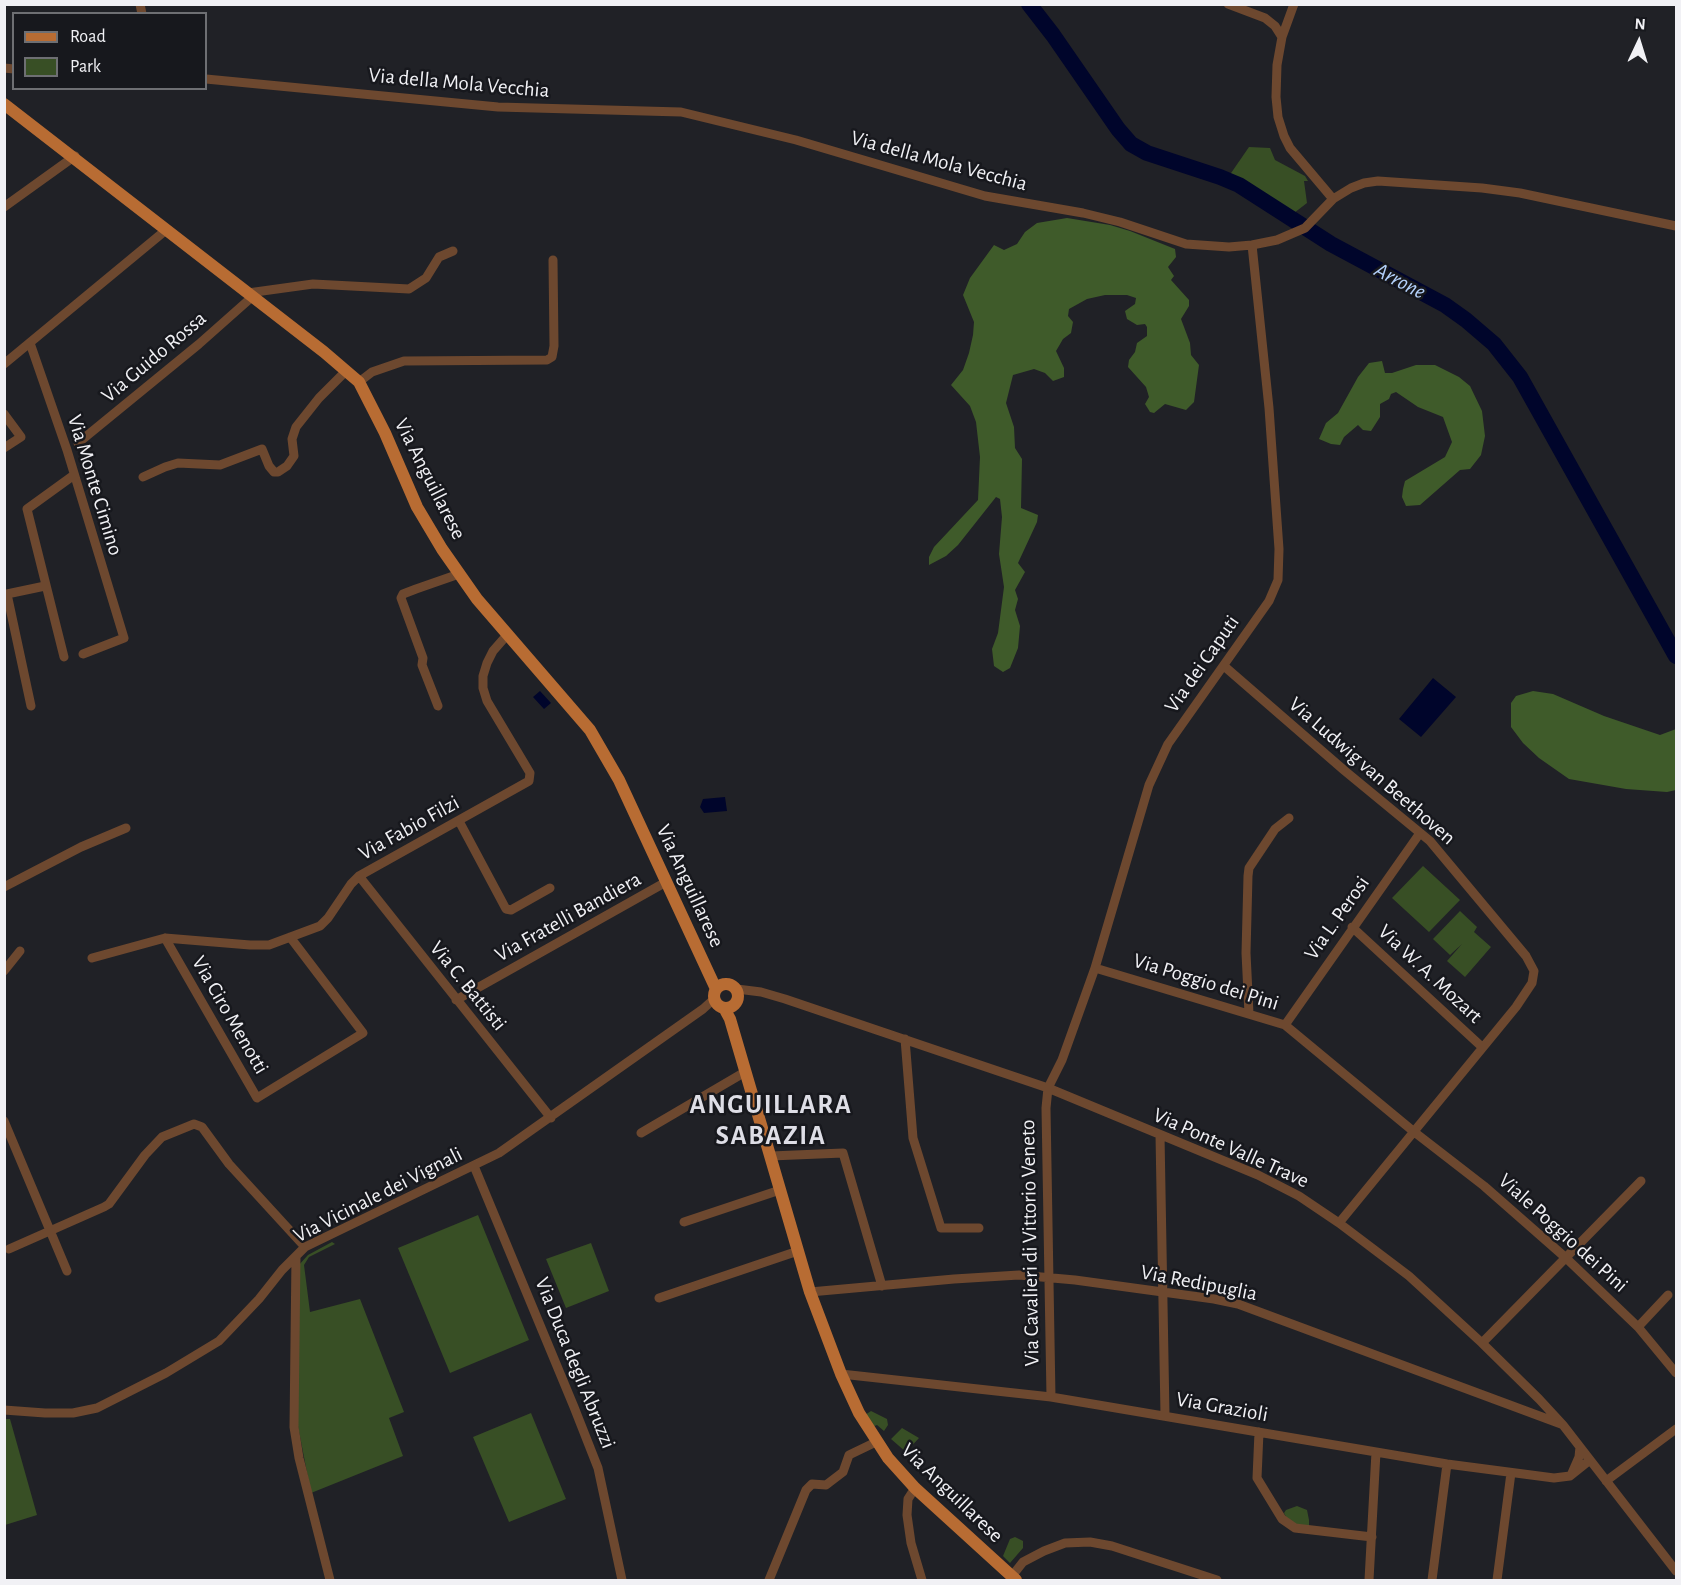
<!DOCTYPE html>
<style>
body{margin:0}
#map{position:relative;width:1681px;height:1585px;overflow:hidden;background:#202126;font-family:"Alegreya Sans",sans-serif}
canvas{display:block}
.frame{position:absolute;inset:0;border:6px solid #f1f1f5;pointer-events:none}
.legend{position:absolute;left:12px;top:12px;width:195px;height:78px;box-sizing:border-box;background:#17181d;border:2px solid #6e6f73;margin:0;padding:8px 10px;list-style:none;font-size:18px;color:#f1f1f5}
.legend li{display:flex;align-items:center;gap:12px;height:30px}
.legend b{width:30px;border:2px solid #6e6f73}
.north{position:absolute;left:1609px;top:12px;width:60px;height:60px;-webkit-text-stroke:4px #17181d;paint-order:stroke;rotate:4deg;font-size:16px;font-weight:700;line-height:24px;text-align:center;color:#f1f1f5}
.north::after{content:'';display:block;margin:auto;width:21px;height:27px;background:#f1f1f5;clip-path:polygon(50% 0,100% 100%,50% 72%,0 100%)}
</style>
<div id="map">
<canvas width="1681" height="1585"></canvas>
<div class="frame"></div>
<ul class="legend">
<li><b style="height:8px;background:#b86c33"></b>Road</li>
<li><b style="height:16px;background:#384f25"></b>Park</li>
</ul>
<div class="north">N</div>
</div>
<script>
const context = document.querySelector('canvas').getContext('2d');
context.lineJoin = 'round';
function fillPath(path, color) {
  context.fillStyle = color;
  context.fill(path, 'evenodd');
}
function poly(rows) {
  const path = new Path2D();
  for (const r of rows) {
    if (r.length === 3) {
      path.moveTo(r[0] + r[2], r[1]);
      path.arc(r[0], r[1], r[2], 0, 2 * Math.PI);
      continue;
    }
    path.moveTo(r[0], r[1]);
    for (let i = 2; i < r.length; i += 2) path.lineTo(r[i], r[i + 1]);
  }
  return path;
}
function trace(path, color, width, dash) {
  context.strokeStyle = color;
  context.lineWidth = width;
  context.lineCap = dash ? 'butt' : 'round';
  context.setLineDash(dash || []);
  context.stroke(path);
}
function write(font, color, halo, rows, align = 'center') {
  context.font = font + ' "Alegreya Sans",sans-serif';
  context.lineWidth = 5;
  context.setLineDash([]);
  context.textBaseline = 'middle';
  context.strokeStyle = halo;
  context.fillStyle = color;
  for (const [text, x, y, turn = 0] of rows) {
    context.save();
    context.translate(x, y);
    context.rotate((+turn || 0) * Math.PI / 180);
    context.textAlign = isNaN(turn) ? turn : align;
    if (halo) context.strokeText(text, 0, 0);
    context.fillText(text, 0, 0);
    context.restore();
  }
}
const green = poly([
 [1249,147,1270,148,1275,160,1305,176,1308,181,1304,181,1307,203,1294,213,1229,176],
 [1423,866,1460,900,1429,932,1392,898],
 [1460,911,1477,927,1474,932,1491,947,1465,977,1447,961,1462,944,1450,955,1433,939],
 [478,1215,529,1340,450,1373,398,1248],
 [332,1242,335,1244,309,1257,304,1265,310,1312,360,1299,404,1412,389,1418,403,1456,311,1493,297,1421,298,1266,308,1255],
 [591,1243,609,1291,566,1308,546,1259],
 [871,1411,887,1419,888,1425,884,1431,877,1425,872,1427,865,1415],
 [531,1413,566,1499,509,1522,473,1437],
 [4,1419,10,1419,37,1515,5,1525],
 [902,1428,919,1438,906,1452,891,1439],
 [1297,1506,1307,1510,1309,1520,1309,1527,1296,1526,1286,1517,1284,1513,1286,1510],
 [1015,1537,1023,1541,1023,1548,1010,1563,1003,1556,1010,1539]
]);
const forest = poly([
 [1067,218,1110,225,1130,231,1175,249,1176,257,1168,267,1174,276,1171,280,1189,300,1189,306,1181,319,1190,343,1191,355,1199,365,1194,402,1186,410,1165,404,1154,413,1150,412,1145,404,1149,397,1146,387,1128,367,1129,360,1135,352,1137,343,1147,336,1147,327,1145,324,1137,325,1127,319,1125,311,1135,304,1136,298,1127,295,1105,295,1087,299,1069,309,1068,316,1073,322,1071,333,1063,339,1056,351,1064,368,1064,377,1053,381,1045,373,1034,369,1013,375,1006,403,1014,427,1015,448,1022,459,1021,508,1038,515,1037,522,1018,563,1025,572,1015,590,1018,599,1015,610,1020,626,1018,648,1010,668,1003,672,994,666,992,649,998,633,1004,587,999,554,1002,517,1000,499,996,497,958,545,946,556,929,565,929,557,934,547,978,500,980,457,976,422,970,406,951,385,963,370,969,353,973,335,974,322,963,295,970,278,994,245,1004,250,1017,244,1025,232,1037,223],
 [1382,361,1385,373,1392,373,1416,365,1435,365,1459,377,1470,386,1482,411,1485,436,1481,455,1470,469,1460,470,1420,505,1406,506,1402,497,1403,489,1405,481,1445,457,1452,442,1443,417,1418,407,1396,392,1391,394,1389,399,1380,404,1380,417,1371,431,1363,430,1358,425,1344,437,1340,445,1331,444,1319,439,1326,423,1338,413,1358,377,1369,363],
 [1533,691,1553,694,1604,716,1660,735,1676,729,1676,790,1667,792,1626,789,1569,779,1539,758,1523,743,1511,727,1511,703,1516,696]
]);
const water = poly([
 [1433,678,1456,697,1421,737,1399,719],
 [540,691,551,703,544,709,533,697],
 [725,797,727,811,704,813,700,807,703,799]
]);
const river = poly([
 [1029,4,1053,35,1118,129,1131,144,1147,153,1220,177,1239,185,1331,244,1445,305,1466,320,1494,344,1520,377,1676,656]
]);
const minor = poly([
 [140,4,142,14],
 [1228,4,1265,18,1275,26,1282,37],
 [1294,4,1282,37,1277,65,1276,97,1278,117,1284,136,1290,148,1333,199],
 [4,68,14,69],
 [206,79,498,107,681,112,796,140,985,196,1083,213,1120,222,1186,244,1229,247,1252,245,1277,240,1305,228,1333,199,1351,188,1364,183,1378,181,1482,188,1520,193,1676,226],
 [4,207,75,156],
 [248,293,313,284,409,289,426,278,439,257,453,251],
 [30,343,67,450,124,638,83,654],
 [4,364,166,230],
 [359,382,372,372,404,361,547,360,552,357,554,346,553,260],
 [4,414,21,437,4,448],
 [78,443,199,344,252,297],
 [143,477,165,467,178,463,220,465,262,449,269,466,274,472,278,472,287,466,294,456,292,439,296,427,319,398,346,371],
 [64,657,27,509,74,475],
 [1224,666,1345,771,1430,841,1526,956,1534,971,1532,983,1516,1007,1339,1223],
 [31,706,7,594,45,586],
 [438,706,422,665,423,658,401,598,403,594,416,589,459,574],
 [459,821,506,909,511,910,550,888],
 [359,876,551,1118],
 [4,887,81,847,126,828],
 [1352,927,1482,1047],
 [165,938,257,1098,363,1033,290,937],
 [92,958,165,938,250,945,269,945,320,926,328,918,351,884,359,876,529,781,530,773,487,701,483,688,483,676,487,663,493,651,507,635],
 [1095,968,1285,1025,1413,1131,1484,1186,1566,1258,1638,1327,1676,1373],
 [4,971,20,951],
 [737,989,761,992,785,999,1048,1088,1258,1175,1299,1196,1339,1223,1409,1276,1482,1343,1539,1399,1563,1425,1676,1571],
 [456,1000,666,882],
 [1249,1014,1246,953,1248,876,1249,868,1275,829,1289,818],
 [1285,1025,1420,833],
 [905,1039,913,1138,941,1228,979,1228],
 [4,1121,67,1271],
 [641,1133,745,1072],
 [1160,1135,1165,1415],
 [771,1156,843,1153,882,1286],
 [474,1166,574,1407,598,1468,622,1580],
 [684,1222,780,1190],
 [9,1249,104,1207,109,1204,145,1155,162,1137,194,1124,202,1127,229,1164,305,1247],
 [296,1256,294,1427,299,1458,330,1580],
 [810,1292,954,1279,1019,1275,1075,1280,1214,1299,1238,1304,1561,1424],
 [659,1298,798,1251],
 [1638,1327,1668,1295],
 [1482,1343,1641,1181],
 [841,1374,1051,1397,1447,1464,1554,1478,1570,1476,1590,1460],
 [1051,1397,1046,1108,1048,1088,1062,1060,1095,968,1149,785,1168,744,1269,601,1278,580,1279,549,1269,408,1252,245],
 [4,1410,45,1413,73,1413,97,1408,166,1373,219,1341,259,1299,282,1270,305,1247,499,1153,703,1009,714,999],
 [1259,1432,1257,1478,1282,1519,1295,1528,1372,1537],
 [1572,1473,1579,1457,1580,1447],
 [1606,1481,1676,1429],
 [915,1488,908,1499,907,1515,911,1543,922,1580],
 [1012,1576,1023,1562,1044,1551,1065,1543,1090,1542,1112,1546,1217,1580],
 [769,1580,806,1490,812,1484,826,1485,843,1472,849,1455,876,1442],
 [1369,1580,1376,1452],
 [1432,1580,1447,1464],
 [1497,1580,1511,1473]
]);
const major = poly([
 [4,104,324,352,359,382,385,433,417,507,442,549,477,599,590,730,619,780,716,989],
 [726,996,12],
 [724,1008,730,1019,810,1292,841,1374,859,1413,888,1458,915,1488,1016,1580]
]);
const streetNames = [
 ["Via della Mola Vecchia",459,83,5],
 ["Via della Mola Vecchia",939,161,15],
 ["Via Guido Rossa",154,357,-40],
 ["Via Anguillarese",430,479,63],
 ["Via Monte Cimino",95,485,73],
 ["Via dei Caputi",1202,664,-55],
 ["Via Ludwig van Beethoven",1372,771,41],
 ["Via Fabio Filzi",409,828,-29],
 ["Via Anguillarese",690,886,65],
 ["Via Fratelli Bandiera",568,917,-29],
 ["Via L. Perosi",1337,918,-55],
 ["Via W. A. Mozart",1430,974,43],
 ["Via Poggio dei Pini",1206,982,17],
 ["Via C. Battisti",468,986,51],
 ["Via Ciro Menotti",230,1015,60],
 ["Via Ponte Valle Trave",1231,1148,24],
 ["Via Vicinale dei Vignali",378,1195,-27],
 ["Viale Poggio dei Pini",1563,1233,42],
 ["Via Cavalieri di Vittorio Veneto",1030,1243,-91],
 ["Via Redipuglia",1199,1283,11],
 ["Via Duca degli Abruzzi",575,1363,68],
 ["Via Grazioli",1222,1407,10],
 ["Via Anguillarese",952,1493,44]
];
const waterNames = [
 ["Arrone",1400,281,28]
];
const districtNames = [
 ["ANGUILLARA",771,1105],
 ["SABAZIA",771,1136]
];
fillPath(green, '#384f25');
fillPath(forest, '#3f5b2a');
fillPath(water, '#00052b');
trace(river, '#00052b', 16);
trace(minor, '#6d482f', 9);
trace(major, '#b86c33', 12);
write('21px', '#f1f1f5', '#17181d', streetNames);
write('italic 22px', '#b3d0fa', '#17181d', waterNames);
context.letterSpacing = '1.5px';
write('bold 27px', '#dedee6', '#17181d', districtNames);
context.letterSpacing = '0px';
</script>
